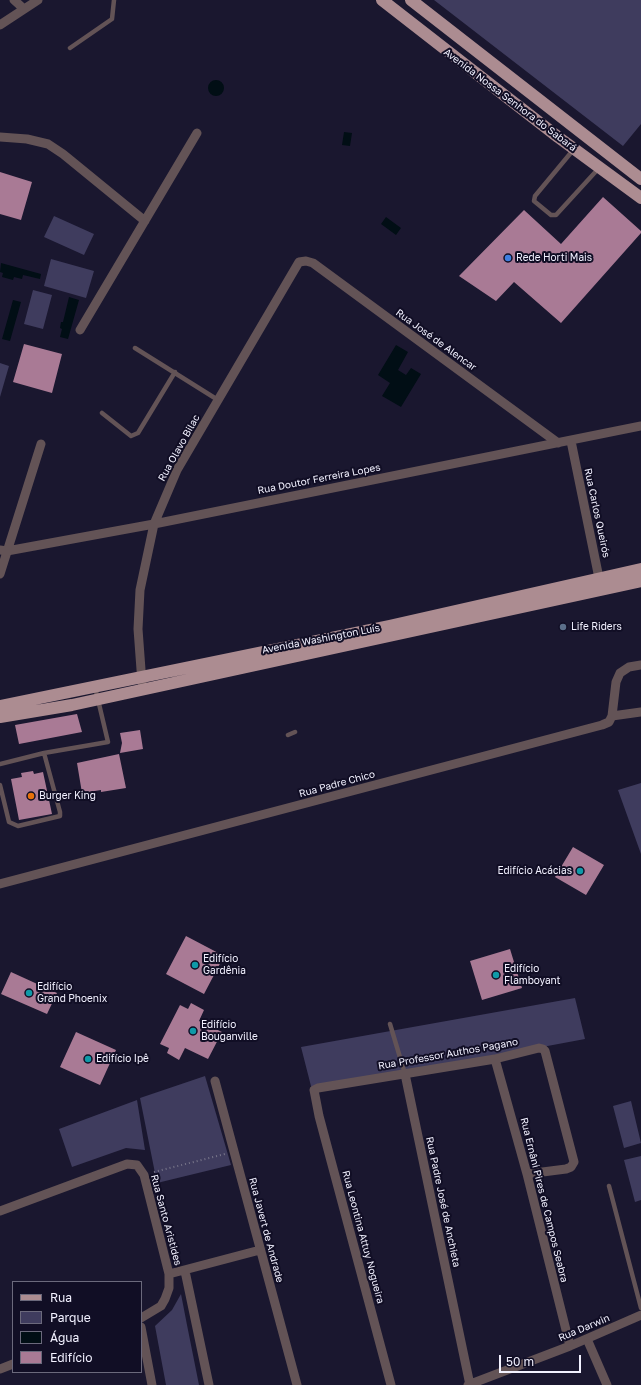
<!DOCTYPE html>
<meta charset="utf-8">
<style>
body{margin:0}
#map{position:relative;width:641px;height:1385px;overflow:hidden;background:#1a172f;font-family:"Golos Text",sans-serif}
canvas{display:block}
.legend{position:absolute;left:12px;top:1281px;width:130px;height:92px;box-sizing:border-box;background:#110e25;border:1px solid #6b697c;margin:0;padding:5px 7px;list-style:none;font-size:12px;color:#f2f1ff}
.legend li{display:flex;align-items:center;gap:8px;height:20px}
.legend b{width:20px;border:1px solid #6b697c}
.scale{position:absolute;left:499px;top:1355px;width:82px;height:18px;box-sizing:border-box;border:2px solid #f2f1ff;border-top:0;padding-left:5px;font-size:12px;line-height:14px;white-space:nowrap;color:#f2f1ff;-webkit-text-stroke:3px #110e25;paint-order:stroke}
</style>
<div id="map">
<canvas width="641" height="1385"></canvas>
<ul class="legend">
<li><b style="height:5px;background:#ac8c91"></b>Rua</li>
<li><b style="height:11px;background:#3f3c5e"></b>Parque</li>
<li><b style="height:11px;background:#010e15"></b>Água</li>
<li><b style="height:11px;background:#a97a95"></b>Edifício</li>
</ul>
<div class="scale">50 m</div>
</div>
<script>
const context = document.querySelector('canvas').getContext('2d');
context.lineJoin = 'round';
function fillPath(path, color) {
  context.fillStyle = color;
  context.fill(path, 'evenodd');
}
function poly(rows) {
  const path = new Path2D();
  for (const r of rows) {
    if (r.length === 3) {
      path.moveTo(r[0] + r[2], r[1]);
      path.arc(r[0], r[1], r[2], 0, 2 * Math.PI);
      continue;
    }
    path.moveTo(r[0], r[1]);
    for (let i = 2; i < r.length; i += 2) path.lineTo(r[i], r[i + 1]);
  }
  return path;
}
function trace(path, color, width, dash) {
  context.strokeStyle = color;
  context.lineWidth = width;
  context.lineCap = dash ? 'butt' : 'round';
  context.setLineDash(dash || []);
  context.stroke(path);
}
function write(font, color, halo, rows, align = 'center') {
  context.font = font + ' "Golos Text",sans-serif';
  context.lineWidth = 4;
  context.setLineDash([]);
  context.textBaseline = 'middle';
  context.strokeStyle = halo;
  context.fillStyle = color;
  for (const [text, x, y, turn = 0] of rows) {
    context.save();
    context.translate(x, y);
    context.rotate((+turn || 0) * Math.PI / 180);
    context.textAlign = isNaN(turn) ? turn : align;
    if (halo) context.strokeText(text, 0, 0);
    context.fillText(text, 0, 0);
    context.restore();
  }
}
const green = poly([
 [434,0,641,0,641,124,623,146],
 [54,216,94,234,84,255,44,237],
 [51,259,94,271,86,298,44,286],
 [33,290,52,295,43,329,24,324],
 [0,363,9,366,0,397],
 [641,783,641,854,618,790],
 [575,998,585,1039,312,1090,301,1047],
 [205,1076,231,1165,157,1183,140,1098],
 [137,1100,145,1150,126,1148,72,1167,59,1129],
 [631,1101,641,1143,624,1148,613,1106],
 [641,1156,641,1200,635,1202,624,1160],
 [181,1294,187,1325,199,1385,166,1385,155,1326,172,1310]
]);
const water = poly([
 [216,88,8],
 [344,132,352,133,350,146,342,145],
 [386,217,401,228,396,235,381,224],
 [1,263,41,274,40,279,23,275,22,279,14,277,13,280,2,277,3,273,0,272],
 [69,297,79,300,68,339,60,337,62,329,60,328,61,322,63,322],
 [13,300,21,302,10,341,2,339],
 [396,345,408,352,398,370,406,375,411,368,421,374,401,407,382,396,390,383,378,375]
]);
const building = poly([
 [0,172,32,182,21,220,0,214],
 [603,197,641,231,641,233,561,323,514,282,496,301,459,276,524,210,561,244],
 [24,344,62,354,52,393,13,382],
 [77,714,82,732,19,744,15,725],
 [140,730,143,749,120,753,122,743,120,733],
 [119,754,126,788,101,792,101,790,82,793,77,763],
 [33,771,34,774,43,772,52,814,19,820,11,779,22,777,21,773],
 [573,847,604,865,586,895,555,877],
 [186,936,224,956,204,994,166,974],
 [510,949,522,988,482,1000,470,961],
 [11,972,57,993,47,1014,1,994],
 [191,1003,204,1010,199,1021,222,1032,208,1059,185,1048,179,1060,167,1053,169,1048,160,1044,180,1005,188,1009],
 [76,1032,116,1050,100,1085,60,1067]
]);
const path = poly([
 [154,1172,225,1154]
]);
const lane = poly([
 [70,48,112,19,114,0],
 [574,149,535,196,534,201,551,215,556,215,599,168],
 [135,348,218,400],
 [102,413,131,436,138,433,175,372],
 [288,735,295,732],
 [0,764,44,753],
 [0,785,9,822,18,826,60,816,60,812,44,753,108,742,95,687],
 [390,1024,405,1074],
 [609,1186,641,1308]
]);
const street = poly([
 [14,0,24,9],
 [0,25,38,0],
 [0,137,27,139,48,144,63,154,145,221],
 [80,330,197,133],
 [571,441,600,583],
 [0,550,7,551,154,524,641,426],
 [0,574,41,444],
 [142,683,138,629,140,590,154,524,177,470,299,262,306,261,313,263,558,443],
 [612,716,641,712],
 [0,884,602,725,609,722,612,716,616,682,620,673,629,667,641,665],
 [495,1059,527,1174,570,1346],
 [405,1074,470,1385],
 [215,1081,297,1385],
 [0,1211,127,1164,137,1165,144,1175,169,1274,169,1288,165,1299,161,1306,141,1318],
 [185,1271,209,1385],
 [169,1274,260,1250],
 [141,1327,152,1385],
 [587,1339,607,1385],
 [0,1369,13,1364],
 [391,1385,319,1116,314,1090,318,1088,495,1059,539,1048,543,1049,545,1051,574,1162,571,1167,566,1169,527,1174],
 [468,1385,570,1346,641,1315]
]);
const primary = poly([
 [382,0,558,137,641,198],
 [411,0,641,179],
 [0,706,390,626,641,569],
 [0,717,72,705,641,581]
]);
const markers = [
 [508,258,4,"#3f7fe0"],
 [563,627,4,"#5c6f8a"],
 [31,796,4,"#e8710a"],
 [580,871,4,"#0f9aa8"],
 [195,965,4,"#0f9aa8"],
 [496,975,4,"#0f9aa8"],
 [29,993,4,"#0f9aa8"],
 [193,1031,4,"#0f9aa8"],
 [88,1059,4,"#0f9aa8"]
];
const streetNames = [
 ["Avenida Nossa Senhora do Sabará",510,100,37],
 ["Rua José de Alencar",436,340,36],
 ["Rua Olavo Bilac",179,448,-61],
 ["Rua Doutor Ferreira Lopes",319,479,-11],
 ["Rua Carlos Queirós",597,513,78],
 ["Avenida Washington Luís",321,639,-11],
 ["Rua Padre Chico",337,784,-15],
 ["Rua Professor Authos Pagano",448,1054,-10],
 ["Rua Ernâni Pires de Campos Seabra",544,1200,76],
 ["Rua Padre José de Anchieta",443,1202,78],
 ["Rua Santo Aristides",166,1220,75],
 ["Rua Javert de Andrade",266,1230,75],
 ["Rua Leontina Attuy Nogueira",363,1237,75],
 ["Rua Darwin",584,1328,-23]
];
const poiNames = [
 ["Rede Horti Mais",516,258],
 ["Life Riders",571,627],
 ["Burger King",39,796],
 ["Edifício Acácias",572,871,"right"],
 ["Edifício",203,959],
 ["Gardênia",203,971],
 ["Edifício",504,969],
 ["Flamboyant",504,981],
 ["Edifício",37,987],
 ["Grand Phoenix",37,999],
 ["Edifício",201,1025],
 ["Bouganville",201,1037],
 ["Edifício Ipê",96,1059]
];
fillPath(green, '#3f3c5e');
fillPath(water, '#010e15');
fillPath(building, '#a97a95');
trace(path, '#78768a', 2, [1, 3]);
trace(lane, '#635356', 4.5);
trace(street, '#635356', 9);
trace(primary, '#ac8c91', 12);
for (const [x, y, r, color] of markers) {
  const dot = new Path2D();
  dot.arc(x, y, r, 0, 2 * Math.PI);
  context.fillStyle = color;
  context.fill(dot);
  trace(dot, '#110e25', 1.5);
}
write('10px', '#f2f1ff', '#110e25', streetNames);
write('10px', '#f2f1ff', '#110e25', poiNames, 'left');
</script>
